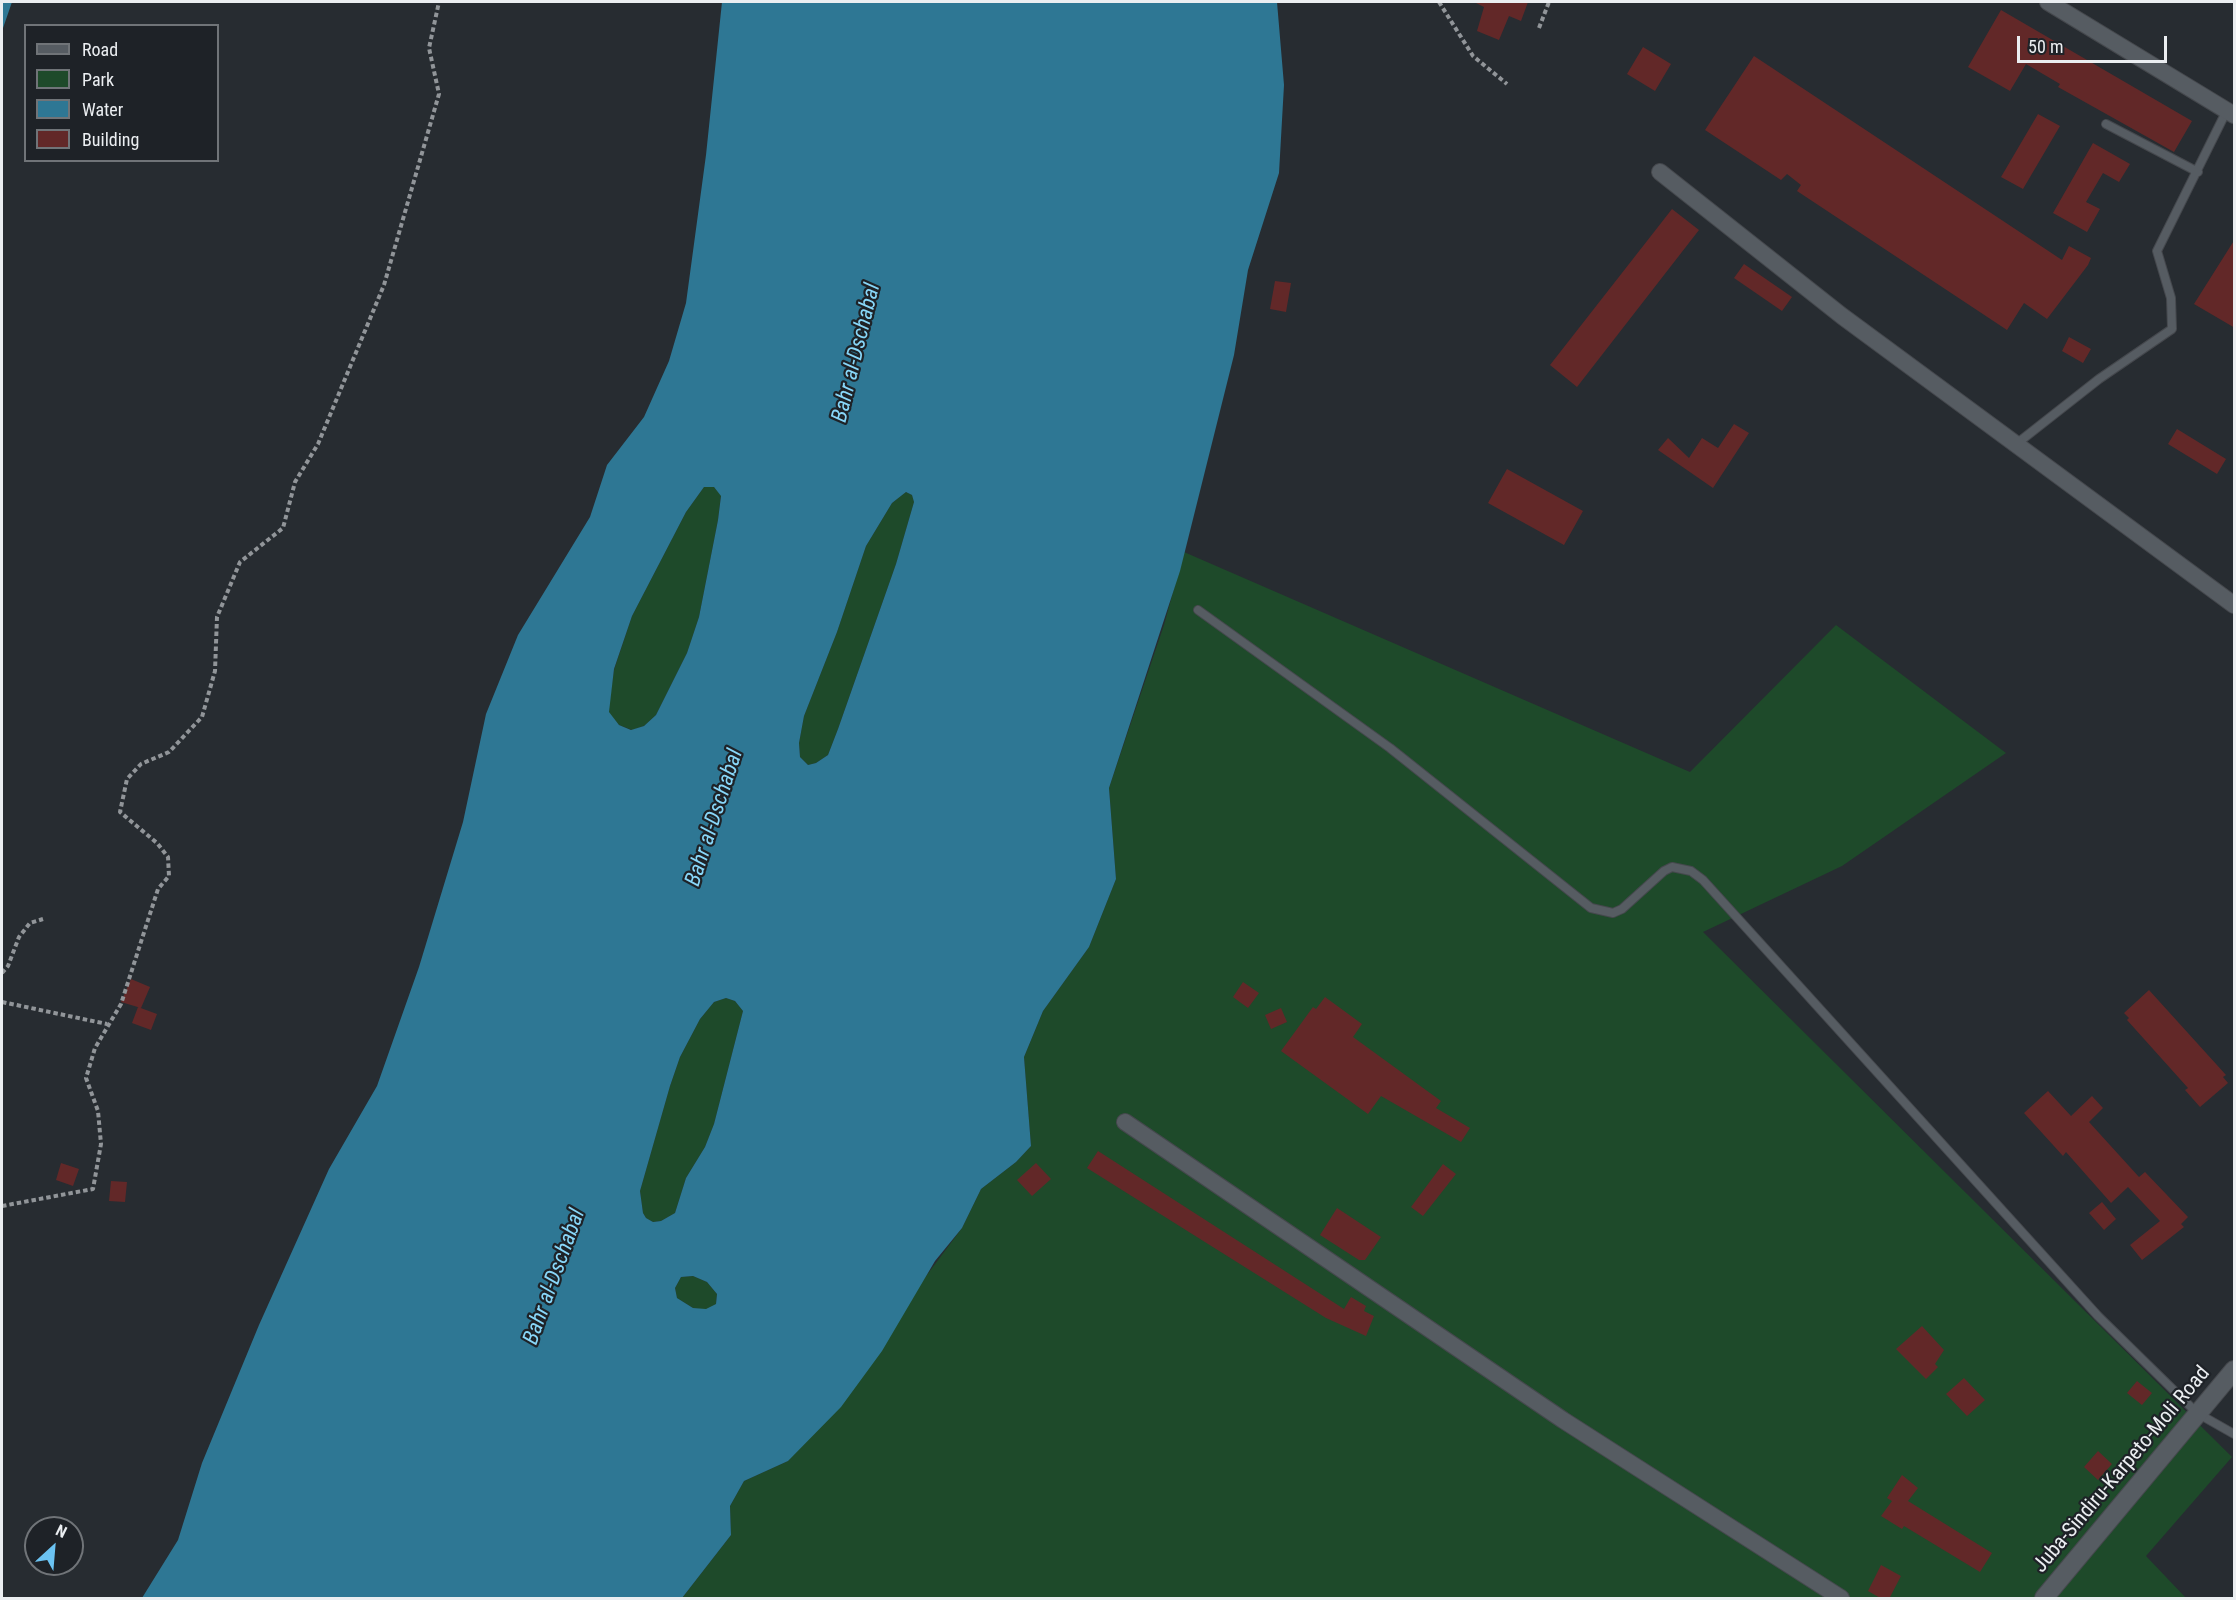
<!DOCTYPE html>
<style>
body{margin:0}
#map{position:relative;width:2236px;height:1600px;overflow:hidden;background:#272c31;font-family:"Roboto Condensed",sans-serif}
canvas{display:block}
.frame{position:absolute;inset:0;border:3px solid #ebeef1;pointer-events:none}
.legend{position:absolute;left:24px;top:24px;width:195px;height:138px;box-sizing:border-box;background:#1e2227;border:2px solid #707478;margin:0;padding:8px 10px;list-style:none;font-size:18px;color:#ebeef1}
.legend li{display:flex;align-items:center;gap:12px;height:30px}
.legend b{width:30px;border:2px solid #707478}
.north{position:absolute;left:24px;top:1516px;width:60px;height:60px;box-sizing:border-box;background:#1e2227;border:2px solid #707478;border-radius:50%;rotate:26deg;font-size:16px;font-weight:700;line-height:24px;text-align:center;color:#ebeef1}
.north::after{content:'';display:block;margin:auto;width:21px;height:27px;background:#6bc3f2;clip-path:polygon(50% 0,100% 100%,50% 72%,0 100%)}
.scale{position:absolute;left:2017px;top:36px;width:150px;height:27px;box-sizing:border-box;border:3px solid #ebeef1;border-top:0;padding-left:8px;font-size:18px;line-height:21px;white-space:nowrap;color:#ebeef1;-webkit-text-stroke:4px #1e2227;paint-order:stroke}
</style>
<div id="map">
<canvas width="2236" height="1600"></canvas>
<div class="frame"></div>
<ul class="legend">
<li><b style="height:8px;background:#565c62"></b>Road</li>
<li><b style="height:16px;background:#1e4a2a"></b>Park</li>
<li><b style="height:16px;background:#2e7794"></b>Water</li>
<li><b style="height:16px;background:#622828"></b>Building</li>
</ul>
<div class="north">N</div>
<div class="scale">50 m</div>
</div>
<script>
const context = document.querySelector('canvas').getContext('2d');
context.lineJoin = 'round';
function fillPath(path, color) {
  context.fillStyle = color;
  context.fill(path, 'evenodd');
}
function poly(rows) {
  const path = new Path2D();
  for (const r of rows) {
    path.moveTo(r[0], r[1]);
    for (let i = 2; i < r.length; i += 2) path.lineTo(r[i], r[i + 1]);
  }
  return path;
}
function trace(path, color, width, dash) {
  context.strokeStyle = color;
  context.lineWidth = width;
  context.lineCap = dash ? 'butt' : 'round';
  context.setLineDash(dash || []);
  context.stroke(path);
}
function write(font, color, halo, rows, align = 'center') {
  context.font = font + ' "Roboto Condensed",sans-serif';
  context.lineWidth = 4.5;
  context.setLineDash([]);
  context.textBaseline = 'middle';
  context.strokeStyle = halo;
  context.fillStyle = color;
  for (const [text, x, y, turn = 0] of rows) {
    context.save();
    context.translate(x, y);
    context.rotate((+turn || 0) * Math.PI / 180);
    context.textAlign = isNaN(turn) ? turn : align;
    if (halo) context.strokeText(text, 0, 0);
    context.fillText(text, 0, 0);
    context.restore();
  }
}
const green = poly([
 [704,487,714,487,721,495,718,520,699,617,687,653,656,715,644,726,632,730,619,725,608,712,614,670,632,616,686,512],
 [906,492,912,495,914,502,896,564,838,729,828,755,816,763,808,765,800,757,799,743,804,716,837,632,866,546,892,503],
 [1184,552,1690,772,1836,625,2006,753,1842,866,1703,932,2232,1457,2146,1556,2186,1598,682,1598,731,1535,730,1506,744,1481,788,1461,962,1228,981,1189,1016,1162,1031,1146,1024,1057,1043,1011,1089,947,1116,879,1109,788,1164,625],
 [726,998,735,1001,743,1011,714,1124,705,1147,686,1178,675,1213,661,1221,653,1222,646,1218,643,1213,640,1191,670,1086,680,1057,700,1019,714,1002],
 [693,1276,707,1282,717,1294,716,1304,706,1310,693,1308,677,1298,675,1288,681,1277]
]);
const water = poly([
 [2,2,12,2,2,31],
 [722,2,1277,2,1284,85,1279,173,1248,270,1234,355,1180,571,1109,788,1116,879,1089,947,1043,1011,1024,1057,1031,1146,1016,1162,981,1189,962,1228,935,1261,882,1351,841,1407,788,1461,744,1481,730,1506,731,1535,682,1598,142,1598,178,1540,202,1463,259,1325,329,1169,377,1086,419,967,463,822,486,714,518,635,590,517,607,465,644,417,669,361,686,303,706,155],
 [704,487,714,487,721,496,718,520,699,617,687,653,656,715,644,726,631,730,619,725,609,712,614,669,632,616,686,512],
 [906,492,912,495,914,502,896,564,838,729,828,755,816,763,808,765,800,757,799,743,804,716,837,632,866,546,892,503],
 [726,998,735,1001,743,1011,714,1124,705,1147,686,1178,675,1213,661,1221,653,1222,646,1218,643,1213,640,1191,670,1086,680,1057,700,1019,714,1002],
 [693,1276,707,1282,717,1294,716,1304,706,1309,693,1308,677,1298,675,1288,681,1277]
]);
const building = poly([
 [1474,2,1528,2,1521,21,1509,16,1499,40,1477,31,1484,7],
 [2001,10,2192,121,2174,152,2058,87,2060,84,2026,64,2010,91,1968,67],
 [1643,47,1671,64,1655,91,1627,74],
 [1754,56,2062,260,2069,246,2091,258,2088,265,2047,319,2024,303,2007,330,1797,191,1801,185,1787,174,1781,180,1705,130],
 [2038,114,2060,126,2023,189,2001,177],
 [2093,143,2130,164,2119,182,2103,173,2086,202,2100,209,2087,232,2053,213],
 [1672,209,1699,230,1577,387,1550,365],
 [2235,239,2235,328,2194,304],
 [1744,264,1792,297,1782,311,1734,278],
 [1275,281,1291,283,1286,312,1270,309],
 [2069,337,2091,349,2083,363,2062,351],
 [1734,424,1749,433,1713,488,1658,450,1668,438,1689,458,1702,438,1718,448],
 [2177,429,2226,459,2217,474,2168,444],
 [1507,469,1583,511,1564,545,1488,503],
 [131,979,150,987,141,1008,121,1002],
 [1243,982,1259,993,1248,1008,1233,997],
 [2149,990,2226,1075,2223,1077,2228,1083,2200,1107,2185,1090,2188,1088,2127,1020,2129,1018,2124,1013],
 [1325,997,1362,1024,1353,1037,1441,1101,1436,1108,1470,1128,1461,1142,1381,1096,1368,1114,1281,1051,1313,1007,1316,1009],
 [138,1007,157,1014,151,1030,132,1023],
 [1281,1008,1287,1022,1271,1029,1265,1015],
 [2048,1091,2071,1116,2092,1096,2103,1108,2089,1122,2139,1177,2145,1172,2188,1217,2181,1224,2184,1227,2142,1260,2130,1245,2160,1221,2128,1187,2111,1203,2066,1152,2063,1156,2024,1113],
 [1098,1151,1344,1309,1351,1297,1366,1306,1364,1311,1374,1316,1366,1336,1326,1318,1087,1168],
 [61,1163,79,1169,73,1186,56,1180],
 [1036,1163,1051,1179,1032,1196,1017,1180],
 [1443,1164,1456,1174,1423,1216,1411,1207],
 [111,1181,127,1182,125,1202,109,1201],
 [2102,1202,2116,1219,2104,1230,2089,1213],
 [1337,1208,1381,1237,1365,1260,1359,1260,1320,1235],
 [1922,1326,1944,1350,1935,1364,1938,1367,1926,1379,1896,1349],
 [1964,1378,1985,1400,1967,1416,1946,1394],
 [2137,1381,2152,1393,2142,1405,2127,1393],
 [2098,1451,2112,1464,2098,1480,2084,1467],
 [1902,1475,1918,1488,1908,1501,1992,1553,1980,1572,1904,1526,1902,1529,1881,1516,1892,1501,1887,1498],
 [1881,1565,1901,1576,1889,1599,1882,1599,1868,1591]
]);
const path = poly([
 [1439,2,1473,56,1507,84],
 [1539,28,1549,2],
 [2,973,8,966,19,937,30,923,43,919],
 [2,1002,107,1024],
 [2,1206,93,1189,101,1144,98,1111,86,1078,95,1048,121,1004,158,889,169,876,168,857,157,843,120,812,127,779,141,764,169,752,202,717,215,671,217,617,240,562,283,528,295,482,318,444,384,285,439,94,429,48,439,2]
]);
const lane = poly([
 [2106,124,2198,172],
 [2015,445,2099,379,2172,329,2171,298,2157,251,2227,110],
 [1198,610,1390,748,1591,908,1613,913,1622,909,1664,871,1672,867,1691,871,1703,880,2098,1316,2197,1413,2234,1434]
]);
const street = poly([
 [2048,2,2234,115],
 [1660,172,1842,316,2234,605],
 [1125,1122,1563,1420,1841,1598]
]);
const secondary = poly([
 [2044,1598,2234,1370]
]);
const streetNames = [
 ["Juba-Sindiru-Karpeto-Moli Road",2122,1470,-50]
];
const waterNames = [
 ["Bahr al-Dschabal",857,353,-76],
 ["Bahr al-Dschabal",715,818,-72],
 ["Bahr al-Dschabal",555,1277,-70]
];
fillPath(green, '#1e4a2a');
fillPath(water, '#2e7794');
fillPath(building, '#622828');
trace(lane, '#45484d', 10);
trace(street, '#45484d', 18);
trace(secondary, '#45484d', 20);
trace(path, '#919599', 4, [4.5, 3]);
trace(lane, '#565c62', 8);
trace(street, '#565c62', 16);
trace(secondary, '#565c62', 18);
write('21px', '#ebeef1', '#1e2227', streetNames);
write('italic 22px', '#88d7f9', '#1e2227', waterNames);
</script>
